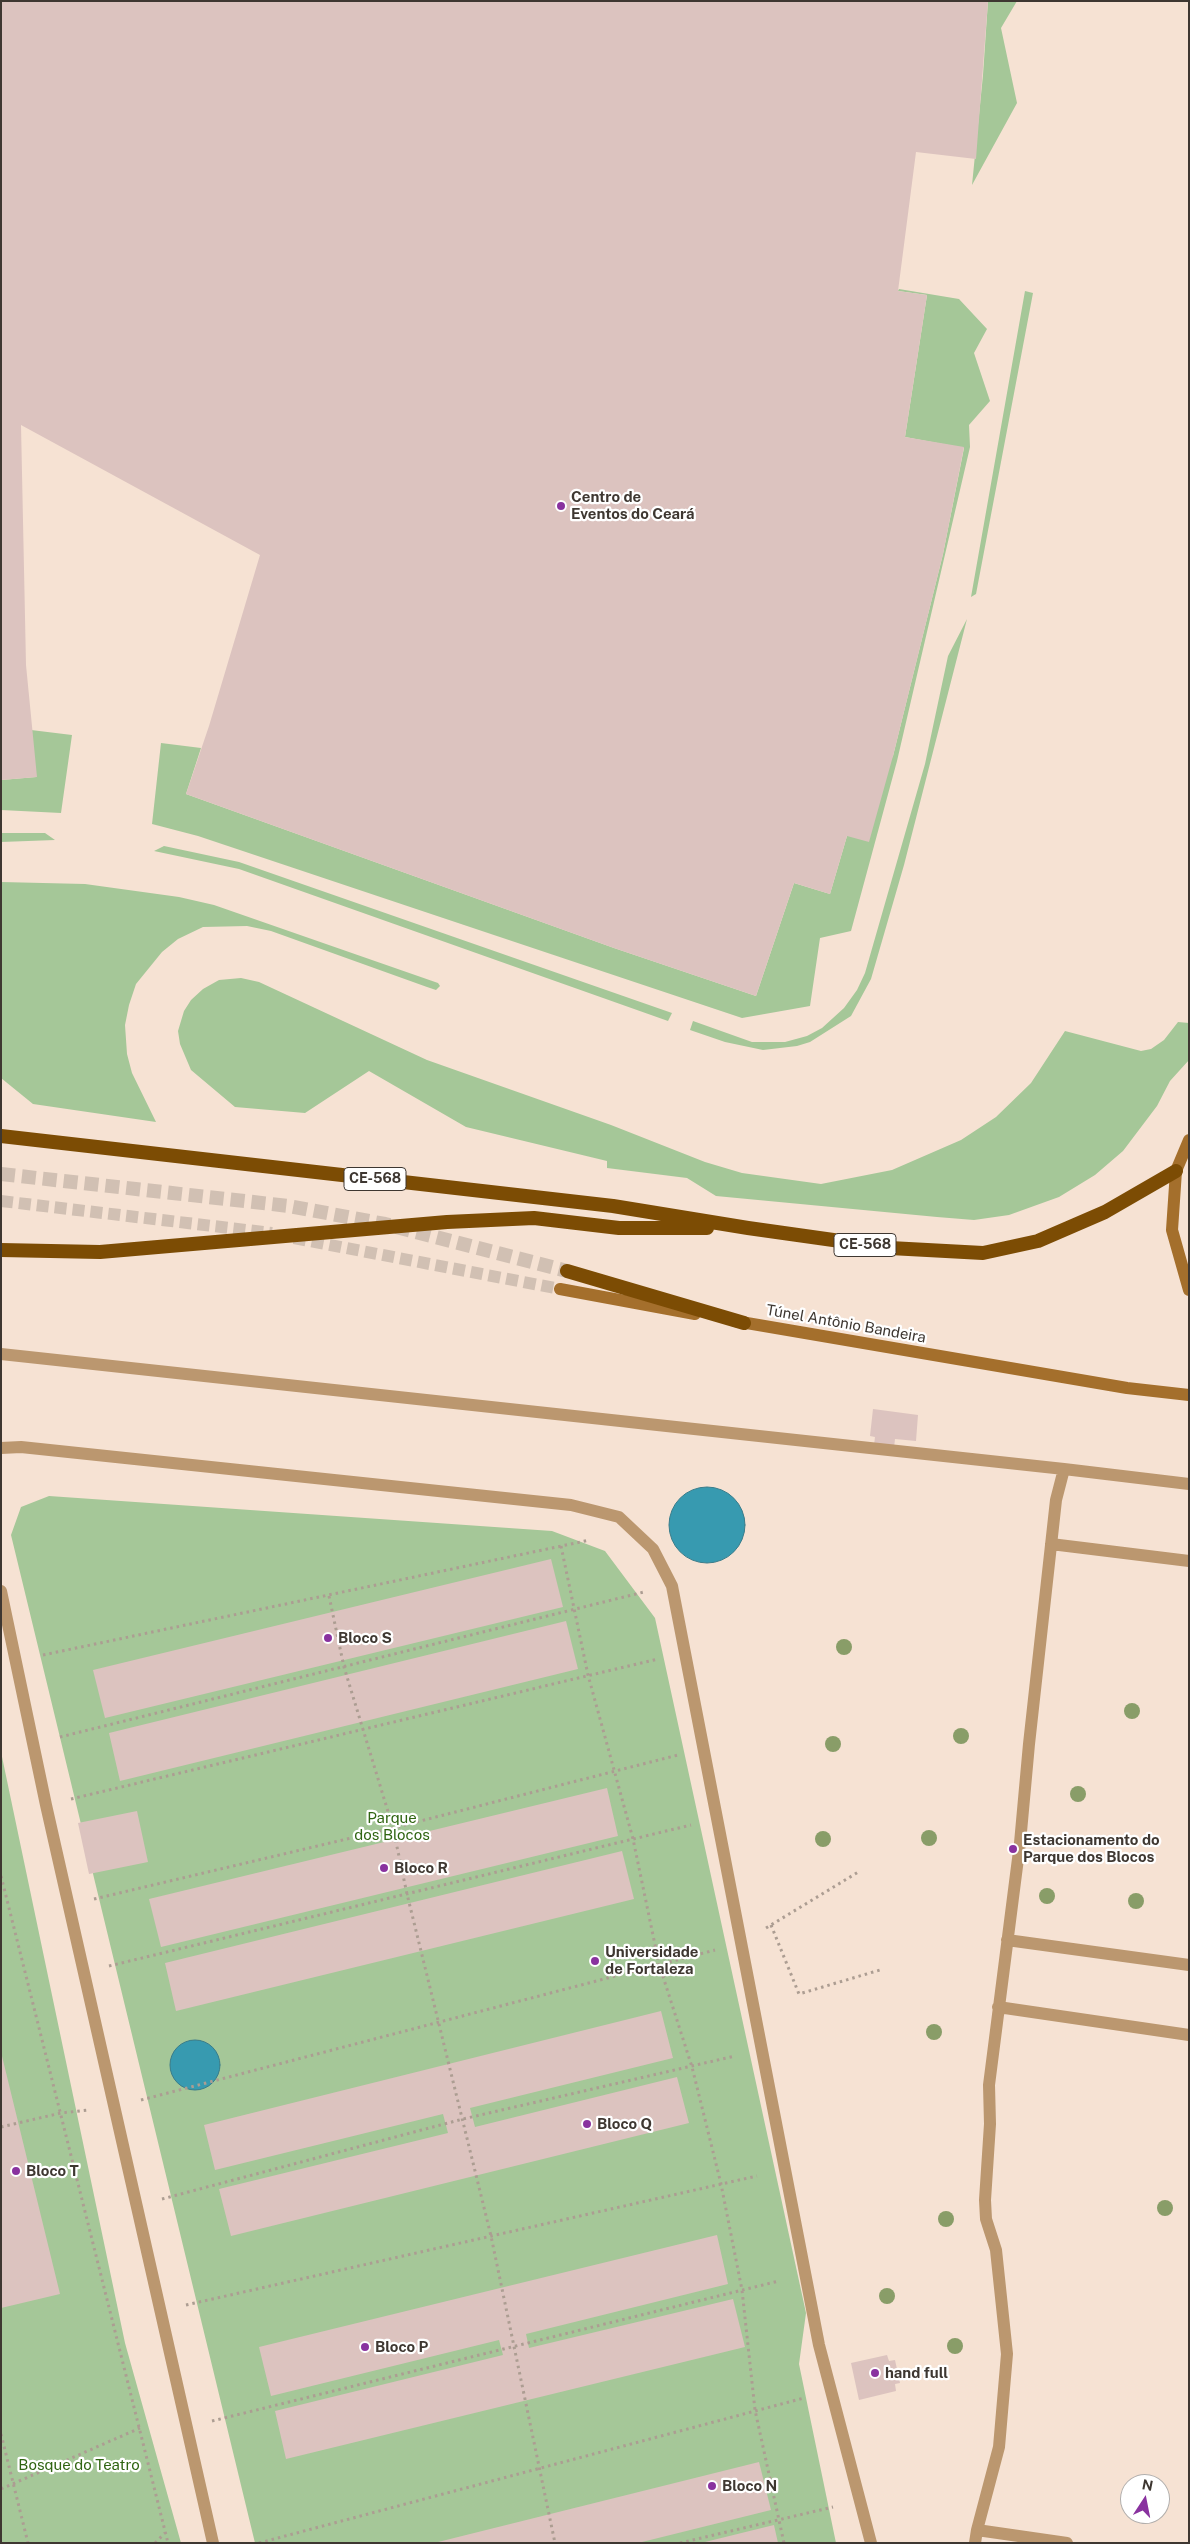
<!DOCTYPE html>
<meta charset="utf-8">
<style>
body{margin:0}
#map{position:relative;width:1190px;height:2544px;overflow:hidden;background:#f6e2d3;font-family:"Public Sans",sans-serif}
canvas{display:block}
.frame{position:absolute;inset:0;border:2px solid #3e3731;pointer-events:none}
.north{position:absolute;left:1120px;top:2474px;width:50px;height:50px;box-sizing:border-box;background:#fff;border:1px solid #b2afad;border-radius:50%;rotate:11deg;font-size:14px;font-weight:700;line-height:20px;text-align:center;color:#3e3731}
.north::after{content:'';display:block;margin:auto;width:18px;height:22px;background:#89329f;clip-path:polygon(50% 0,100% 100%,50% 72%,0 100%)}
</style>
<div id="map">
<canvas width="1190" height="2544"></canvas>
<div class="frame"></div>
<div class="north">N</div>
</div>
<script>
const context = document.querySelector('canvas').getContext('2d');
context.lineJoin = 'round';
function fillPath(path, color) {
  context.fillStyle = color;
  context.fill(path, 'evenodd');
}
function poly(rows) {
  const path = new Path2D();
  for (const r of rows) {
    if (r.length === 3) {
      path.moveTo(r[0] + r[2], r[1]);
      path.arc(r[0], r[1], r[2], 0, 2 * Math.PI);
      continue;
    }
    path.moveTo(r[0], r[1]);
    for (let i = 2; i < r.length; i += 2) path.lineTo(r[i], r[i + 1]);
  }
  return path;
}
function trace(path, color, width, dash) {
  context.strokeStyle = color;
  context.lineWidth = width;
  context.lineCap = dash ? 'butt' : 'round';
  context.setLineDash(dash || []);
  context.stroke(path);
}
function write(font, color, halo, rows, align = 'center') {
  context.font = font + ' "Public Sans",sans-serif';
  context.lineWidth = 4.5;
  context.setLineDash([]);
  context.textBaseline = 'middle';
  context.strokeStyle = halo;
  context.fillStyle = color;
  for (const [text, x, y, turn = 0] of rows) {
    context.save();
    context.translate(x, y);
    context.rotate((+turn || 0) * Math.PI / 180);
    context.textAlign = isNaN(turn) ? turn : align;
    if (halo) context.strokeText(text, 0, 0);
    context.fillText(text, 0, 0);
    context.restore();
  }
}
const green = poly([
 [988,1,1017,1,1001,28,1017,103,972,185,983,75],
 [899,289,959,299,987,329,974,353,990,401,969,425,970,447,897,761,851,931,820,938,810,1006,742,1018,198,836,152,824,161,743,201,748,186,794,614,948,756,996,794,883,830,894,847,836,893,756,943,554,964,448,905,437,927,295,898,291],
 [1025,291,1033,293,976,594,971,597],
 [967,619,904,865,871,979,851,1016,810,1042,797,1046,763,1050,725,1042,690,1030,693,1021,752,1042,785,1042,807,1036,822,1028,844,1008,857,990,865,973,925,764,948,656],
 [31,730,72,735,61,813,1,810,1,780,36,777],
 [1,833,45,833,55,840,1,842],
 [164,846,239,862,672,1013,668,1021,239,869,154,851],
 [1,882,85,884,179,897,214,905,438,983,440,986,436,990,427,987,271,931,247,926,203,927,178,939,162,952,136,984,129,1005,125,1025,127,1054,132,1073,156,1122,33,1104,1,1078],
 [241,978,259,982,427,1060,611,1125,705,1162,742,1173,821,1184,892,1170,961,1140,996,1117,1031,1083,1065,1031,1141,1051,1151,1049,1164,1040,1178,1022,1189,1023,1189,1060,1170,1081,1157,1106,1123,1151,1095,1175,1059,1197,1009,1215,974,1220,937,1217,716,1196,687,1178,607,1168,607,1161,466,1127,369,1071,305,1113,235,1107,191,1070,180,1044,178,1031,184,1011,191,1000,203,989,219,980],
 [49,1496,552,1531,605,1551,655,1618,806,2313,799,2364,836,2543,255,2543,11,1535,21,1507],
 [1,1752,125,2343,181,2543,1,2543]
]);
const water = poly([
 [707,1525,38],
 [195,2065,25]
]);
const building = poly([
 [1,1,988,1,976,159,916,152,898,291,927,295,905,437,964,447,943,554,893,756,869,842,847,836,830,894,794,883,756,996,614,948,186,794,209,726,260,555,21,425,26,665,37,777,1,780],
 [873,1409,918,1415,916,1441,895,1439,894,1448,874,1445,875,1437,870,1436],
 [551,1559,563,1607,105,1718,93,1670],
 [566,1621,578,1669,120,1781,109,1733],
 [607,1788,618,1836,161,1947,149,1899],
 [137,1811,148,1862,89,1874,78,1823],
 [622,1851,634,1899,176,2011,165,1963],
 [661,2011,673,2058,470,2108,475,2127,677,2077,689,2123,231,2236,219,2189,448,2133,443,2114,215,2170,204,2125],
 [1,2052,60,2294,1,2308],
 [717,2235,728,2284,526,2334,529,2348,733,2299,745,2347,286,2459,275,2411,503,2355,499,2340,271,2396,259,2347],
 [887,2355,889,2361,895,2360,900,2383,895,2384,896,2391,859,2400,851,2363],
 [759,2462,771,2510,638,2543,434,2543],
 [774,2525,778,2543,705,2543,705,2542]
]);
const secondaryTunnel = poly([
 [1,1201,272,1233],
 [294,1238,560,1289]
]);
const trunkTunnel = poly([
 [1,1174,289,1206,385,1224,567,1271]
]);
const path = poly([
 [561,1546,588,1675,633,1839,659,1964,692,2067,721,2184,742,2290,755,2410,784,2543],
 [329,1596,344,1667,393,1828,407,1894,491,2236,555,2543],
 [43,1655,590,1540],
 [60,1737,644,1592],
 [71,1799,658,1659],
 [1,1876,168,2543],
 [94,1899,393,1828,678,1755],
 [771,1925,799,1994,880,1970],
 [766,1928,860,1871],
 [109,1966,691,1825],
 [141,2100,715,1950],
 [1,2127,61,2113,88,2110],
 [162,2199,463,2119,735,2056],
 [186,2305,757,2176],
 [212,2421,779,2281],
 [1,2434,28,2543],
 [1,2489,140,2428],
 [155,2543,165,2533],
 [259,2543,804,2398],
 [680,2543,833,2507]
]);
const service = poly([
 [1,1354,1064,1469,1056,1500,1029,1744,1020,1843,989,2085,990,2124,985,2200,986,2219,996,2250,1007,2354,999,2447,977,2530],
 [1,1448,21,1447,571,1505,619,1517,653,1549,672,1586,819,2345,871,2543],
 [1064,1469,1189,1484],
 [1051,1544,1189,1561],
 [1,1591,46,1805,213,2543],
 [1007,1940,1189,1965],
 [998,2007,1189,2035],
 [975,2543,977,2530,1067,2543]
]);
const secondary = poly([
 [1189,1140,1176,1171,1172,1230,1189,1290],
 [560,1289,695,1314],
 [735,1321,1127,1388,1189,1395]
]);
const trunk = poly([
 [1,1136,613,1206,748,1228,890,1248,983,1253,1038,1241,1105,1212,1176,1171],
 [1,1250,100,1252,447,1222,534,1218,619,1228,707,1228],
 [567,1271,744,1323]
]);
const trees = [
 [844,1647],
 [1132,1711],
 [961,1736],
 [833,1744],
 [1078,1794],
 [929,1838],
 [823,1839],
 [1047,1896],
 [1136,1901],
 [934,2032],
 [1165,2208],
 [946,2219],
 [887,2296],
 [955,2346]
];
const markers = [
 [561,506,5,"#89329f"],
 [328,1638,5,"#89329f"],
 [1013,1849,5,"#89329f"],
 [384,1868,5,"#89329f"],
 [595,1961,5,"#89329f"],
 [587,2124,5,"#89329f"],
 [16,2171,5,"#89329f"],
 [365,2347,5,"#89329f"],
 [875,2373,5,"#89329f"],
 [712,2486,5,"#89329f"]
];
const shields = [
 [375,1179,62],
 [865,1245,62]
];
const shieldNames = [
 ["CE-568",375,1179],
 ["CE-568",865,1245]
];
const poiNames = [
 ["Centro de",571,497],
 ["Eventos do Ceará",571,514],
 ["Bloco S",338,1638],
 ["Estacionamento do",1023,1840],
 ["Parque dos Blocos",1023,1857],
 ["Bloco R",394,1868],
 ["Universidade",605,1952],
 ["de Fortaleza",605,1969],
 ["Bloco Q",597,2124],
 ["Bloco T",26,2171],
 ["Bloco P",375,2347],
 ["hand full",885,2373],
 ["Bloco N",722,2486]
];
const streetNames = [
 ["Túnel Antônio Bandeira",846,1324,10]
];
const parkNames = [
 ["Parque",392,1818],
 ["dos Blocos",392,1835],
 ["Bosque do Teatro",79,2465]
];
fillPath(green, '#a5c798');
fillPath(water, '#379ab0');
trace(water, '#397c8a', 1);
fillPath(building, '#dcc3bf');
trace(secondaryTunnel, '#d1c0b3', 12, [12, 6]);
trace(trunkTunnel, '#d1c0b3', 14, [14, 7]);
trace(path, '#ac9d92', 3, [2.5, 4]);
trace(service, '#bb976f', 12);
trace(secondary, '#a46f2c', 12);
trace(trunk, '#7c4c04', 14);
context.fillStyle = '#899d68';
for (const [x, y] of trees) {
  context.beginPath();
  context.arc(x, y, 8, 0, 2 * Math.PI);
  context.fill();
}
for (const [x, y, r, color] of markers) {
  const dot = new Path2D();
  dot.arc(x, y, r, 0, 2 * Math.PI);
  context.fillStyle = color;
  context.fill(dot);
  trace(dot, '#fff', 2);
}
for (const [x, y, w] of shields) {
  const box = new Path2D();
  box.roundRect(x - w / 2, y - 11.5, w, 23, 4);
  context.fillStyle = '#fff';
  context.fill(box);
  trace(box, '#3e3731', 1);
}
write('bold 14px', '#3e3731', null, shieldNames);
write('bold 15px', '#3e3731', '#fff', poiNames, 'left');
write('15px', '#3e3731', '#fff', streetNames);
write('15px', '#2f6411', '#fff', parkNames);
</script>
